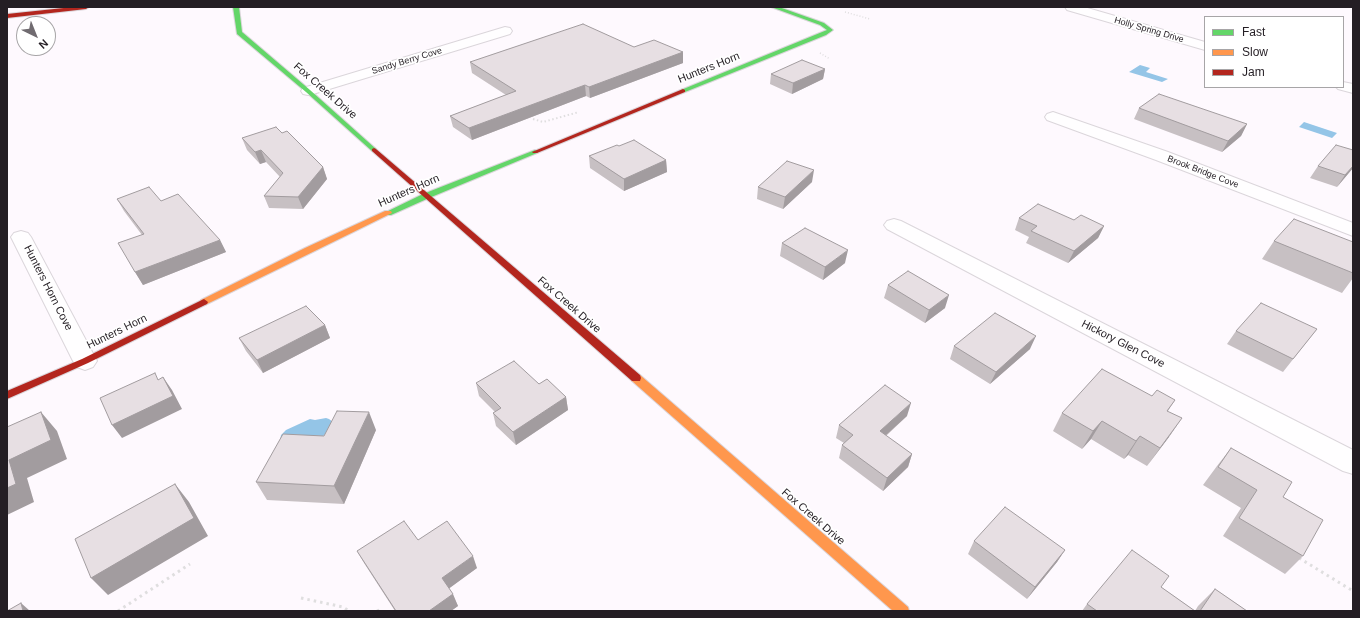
<!DOCTYPE html>
<style>
body{margin:0}
#map{position:relative;width:1360px;height:618px;overflow:hidden;background:#fef9fe;font-family:Helvetica,sans-serif}
canvas{display:block}
.frame{position:absolute;inset:0;border:8px solid #241e24;pointer-events:none}
.legend{position:absolute;left:1204px;top:16px;width:140px;height:72px;box-sizing:border-box;background:#fff;border:1px solid #a7a5a7;margin:0;padding:5px 7px;list-style:none;font-size:12px;color:#241e24}
.legend li{display:flex;align-items:center;gap:8px;height:20px}
.legend b{width:20px;border:1px solid #a7a5a7}
.north{position:absolute;left:16px;top:16px;width:40px;height:40px;box-sizing:border-box;background:#fff;border:1px solid #a7a5a7;border-radius:50%;rotate:137deg;font-size:11px;font-weight:700;line-height:16px;text-align:center;color:#241e24}
.north::after{content:'';display:block;margin:auto;width:14px;height:18px;background:#706b70;clip-path:polygon(50% 0,100% 100%,50% 72%,0 100%)}
</style>
<div id="map">
<canvas width="1360" height="618"></canvas>
<div class="frame"></div>
<ul class="legend">
<li><b style="height:5px;background:#63d668"></b>Fast</li>
<li><b style="height:5px;background:#ff974d"></b>Slow</li>
<li><b style="height:5px;background:#b3261e"></b>Jam</li>
</ul>
<div class="north">N</div>
</div>
<script>
const context = document.querySelector('canvas').getContext('2d');
context.lineJoin = 'round';
function fillPath(path, color) {
  context.fillStyle = color;
  context.fill(path, 'evenodd');
}
function poly(rows) {
  const path = new Path2D();
  for (const r of rows) {
    path.moveTo(r[0], r[1]);
    for (let i = 2; i < r.length; i += 2) path.lineTo(r[i], r[i + 1]);
  }
  return path;
}
function trace(path, color, width, dash) {
  context.strokeStyle = color;
  context.lineWidth = width;
  context.lineCap = dash ? 'butt' : 'round';
  context.setLineDash(dash || []);
  context.stroke(path);
}
function write(font, color, halo, rows, align = 'center') {
  context.font = font + ' Helvetica,sans-serif';
  context.lineWidth = 3.5;
  context.setLineDash([]);
  context.textBaseline = 'middle';
  context.strokeStyle = halo;
  context.fillStyle = color;
  for (const [text, x, y, turn = 0] of rows) {
    context.save();
    context.translate(x, y);
    context.rotate((+turn || 0) * Math.PI / 180);
    context.textAlign = isNaN(turn) ? turn : align;
    if (halo) context.strokeText(text, 0, 0);
    context.fillText(text, 0, 0);
    context.restore();
  }
}
const water = poly([
 [1140,65,1150,68,1146,72,1168,79,1162,82,1129,72],
 [1304,122,1337,133,1332,138,1299,127],
 [326,418,329,419,333,422,328,432,323,436,318,438,280,441,281,435,286,430,310,419,315,420]
]);
const pathFar2 = poly([
 [845,12,870,19],
 [820,53,830,59]
]);
const pathFar1 = poly([
 [533,119,543,122,579,112]
]);
const path = poly([
 [1299,558,1353,591],
 [301,598,343,607,349,611],
 [118,611,190,564],
 [377,611,380,610]
]);
const street = poly([
 [1065,7,1084,7,1205,42,1205,50,1067,10,1065,7],
 [505,27,510,28,512,31,510,34,313,94,308,95,303,94,301,91,303,88,505,27],
 [1343,82,1353,84,1353,93,1338,89,1336,87,1343,87,1343,82],
 [1053,112,1168,152,1353,223,1353,236,1156,160,1047,120,1045,117,1047,114,1053,112],
 [894,219,901,221,1353,450,1353,474,1343,471,887,229,884,225,887,221,894,219],
 [21,231,28,233,31,237,97,361,93,367,85,370,77,367,73,361,11,237,14,233,21,231]
]);
const fast = poly([
 [233,7,239,7,242,32,310,90,376,149,376,151,372,151,306,92,237,34,233,7],
 [771,7,779,7,824,23,833,30,826,35,685,92,681,92,681,90,827,30,820,25,771,7],
 [535,150,538,152,537,153,429,198,391,215,385,215,384,213,423,194,535,150]
]);
const slow = poly([
 [385,211,391,211,392,213,207,304,204,305,200,302,201,300,305,248,385,211],
 [636,374,640,375,908,607,909,611,893,611,632,381,631,378,632,375,636,374]
]);
const jam = poly([
 [73,7,89,7,86,9,7,18,7,14,73,7],
 [683,89,685,90,685,92,537,153,533,153,532,152,683,89],
 [374,148,376,149,640,375,641,378,640,381,632,381,372,151,372,149,374,148],
 [204,299,208,302,207,304,88,363,7,399,7,391,82,359,204,299]
]);
const wall = poly([
 [634,47,683,52,683,63,590,98,586,96,472,140,453,127,450,116,506,95,472,73,470,62],
 [825,69,823,79,792,94,770,84,771,74],
 [1139,108,1247,124,1241,136,1222,152,1134,119],
 [282,133,323,167,327,179,303,209,269,208,264,196,280,177,266,162,260,164,247,150,242,138],
 [619,146,666,160,667,172,624,191,590,168,589,156],
 [1318,166,1353,168,1337,187,1310,178],
 [812,182,783,209,757,199,758,187],
 [117,199,161,201,220,240,226,252,143,285,135,272,142,235,124,211],
 [1019,218,1074,220,1104,226,1098,238,1068,263,1026,243,1029,237,1015,230],
 [1274,241,1353,242,1353,278,1342,293,1262,259],
 [782,243,845,263,823,280,780,256],
 [888,285,945,308,925,323,884,298],
 [325,325,330,338,263,373,246,351,239,338],
 [1317,329,1283,372,1227,344,1236,331],
 [954,346,1030,349,990,384,950,359],
 [476,383,566,397,568,410,516,445,496,426,493,413,495,412,479,396],
 [1152,396,1175,400,1168,411,1169,437,1147,466,1128,455,1124,459,1091,439,1082,449,1053,431,1062,413],
 [907,416,886,436,912,454,908,467,883,491,839,458,842,445,844,443,836,438,839,425],
 [376,430,344,504,267,500,256,482,324,436],
 [1231,448,1283,497,1303,556,1285,574,1223,536,1241,508,1203,485,1217,466],
 [418,540,477,568,449,588,458,606,451,611,395,611,364,563,357,551],
 [974,541,1065,550,1057,562,1027,599,968,554],
 [1161,587,1195,611,1198,606,1215,589,1247,611,1082,611,1087,604]
]);
const shadedWall = poly([
 [683,52,683,63,590,98,589,87],
 [825,69,823,79,792,94,793,83],
 [585,85,586,96,472,140,469,128],
 [1247,124,1241,136,1222,152,1228,141],
 [261,150,266,162,260,164,255,152],
 [666,160,667,172,624,191,624,179],
 [1353,166,1353,168,1337,187,1345,175],
 [323,167,327,179,303,209,298,197],
 [814,170,812,182,783,209,785,197],
 [1104,226,1098,238,1068,263,1074,251],
 [220,240,226,252,143,285,135,272],
 [848,250,845,263,823,280,825,267],
 [949,295,945,308,925,323,929,310],
 [325,325,330,338,263,373,257,360],
 [1036,336,1030,349,990,384,996,372],
 [163,377,172,390,182,409,122,438,112,425],
 [566,397,568,410,516,445,513,432],
 [911,403,907,416,876,444,880,431],
 [41,412,57,431,67,459,27,478,34,502,7,515,7,488,9,460],
 [369,412,376,430,344,504,334,486],
 [1182,418,1169,437,1147,466,1160,448],
 [1102,421,1091,439,1082,449,1093,431],
 [1140,436,1128,455,1124,459,1136,441],
 [912,454,908,467,883,491,887,478],
 [175,484,189,502,208,536,108,595,91,578],
 [1065,550,1057,562,1027,599,1035,587],
 [473,556,477,568,447,590,442,578],
 [453,594,458,606,451,611,429,611],
 [21,603,30,611,23,611]
]);
const building = poly([
 [583,24,634,47,654,40,683,52,589,87,585,85,469,128,450,116,516,91,470,62,583,24],
 [802,60,825,69,793,83,771,74,802,60],
 [1159,94,1247,124,1228,141,1139,108,1159,94],
 [276,127,282,133,287,131,323,167,298,197,264,196,283,173,261,150,255,152,242,138,276,127],
 [634,140,666,160,624,179,589,156,617,145,619,146,634,140],
 [1336,145,1353,150,1353,166,1345,175,1318,166,1336,145],
 [787,161,814,170,785,197,758,187,787,161],
 [149,187,161,201,178,194,220,240,135,272,118,243,144,234,117,199,149,187],
 [1038,204,1074,220,1081,215,1104,226,1074,251,1031,231,1037,226,1019,218,1038,204],
 [1294,219,1353,242,1353,273,1274,241,1294,219],
 [805,228,848,250,825,267,782,243,805,228],
 [908,271,949,295,929,310,888,285,908,271],
 [1261,303,1317,329,1293,359,1236,331,1261,303],
 [306,306,325,325,257,360,239,338,306,306],
 [995,313,1036,336,996,372,954,346,995,313],
 [514,361,539,384,547,379,566,397,513,432,493,413,501,408,476,383,514,361],
 [1102,369,1152,396,1157,390,1175,400,1167,411,1182,418,1160,448,1140,436,1136,441,1102,421,1093,431,1062,413,1102,369],
 [155,373,158,380,163,377,173,396,112,425,100,398,155,373],
 [885,385,911,403,880,431,912,454,887,478,842,445,853,435,839,425,885,385],
 [337,411,369,412,334,486,256,482,283,434,324,436,337,411],
 [41,412,51,440,9,460,16,484,7,488,7,427,41,412],
 [1231,448,1292,482,1283,497,1323,520,1303,556,1239,518,1257,490,1218,467,1231,448],
 [175,484,194,518,91,578,75,539,175,484],
 [1005,507,1065,550,1035,587,974,541,1005,507],
 [404,521,418,540,447,521,473,556,442,578,453,594,429,611,396,611,357,551,404,521],
 [1132,550,1169,576,1161,587,1195,611,1097,611,1087,604,1132,550],
 [1215,589,1247,611,1200,611,1215,589],
 [21,603,23,611,7,611,21,603]
]);
const farStreetnames = [
 ["Holly Spring Drive",1149,30,16],
 ["Sandy Berry Cove",407,61,-17],
 ["Brook Bridge Cove",1203,172,21]
];
const streetNames = [
 ["Hunters Horn",709,68,-22],
 ["Fox Creek Drive",325,91,41],
 ["Hunters Horn",409,191,-24],
 ["Hunters Horn Cove",48,288,63],
 ["Fox Creek Drive",569,305,41],
 ["Hunters Horn",117,332,-26],
 ["Hickory Glen Cove",1123,344,27],
 ["Fox Creek Drive",813,517,41]
];
fillPath(water, '#94c5e7');
trace(street, '#dbd6db', 2);
trace(fast, '#dbd6db', 2);
trace(slow, '#dbd6db', 2);
trace(jam, '#dbd6db', 2);
trace(pathFar2, '#dfdedf', 1.5, [1, 2]);
trace(pathFar1, '#dfdedf', 2, [1.5, 2.5]);
trace(path, '#dfdedf', 3, [2.5, 4]);
fillPath(street, '#fffeff');
fillPath(fast, '#63d668');
fillPath(slow, '#ff974d');
fillPath(jam, '#b3261e');
fillPath(wall, '#c7c0c3');
fillPath(shadedWall, '#a29c9f');
fillPath(building, '#e7dfe3');
trace(building, '#a29c9f', 1);
write('9px', '#241e24', '#fff', farStreetnames);
write('11px', '#241e24', '#fff', streetNames);
</script>
